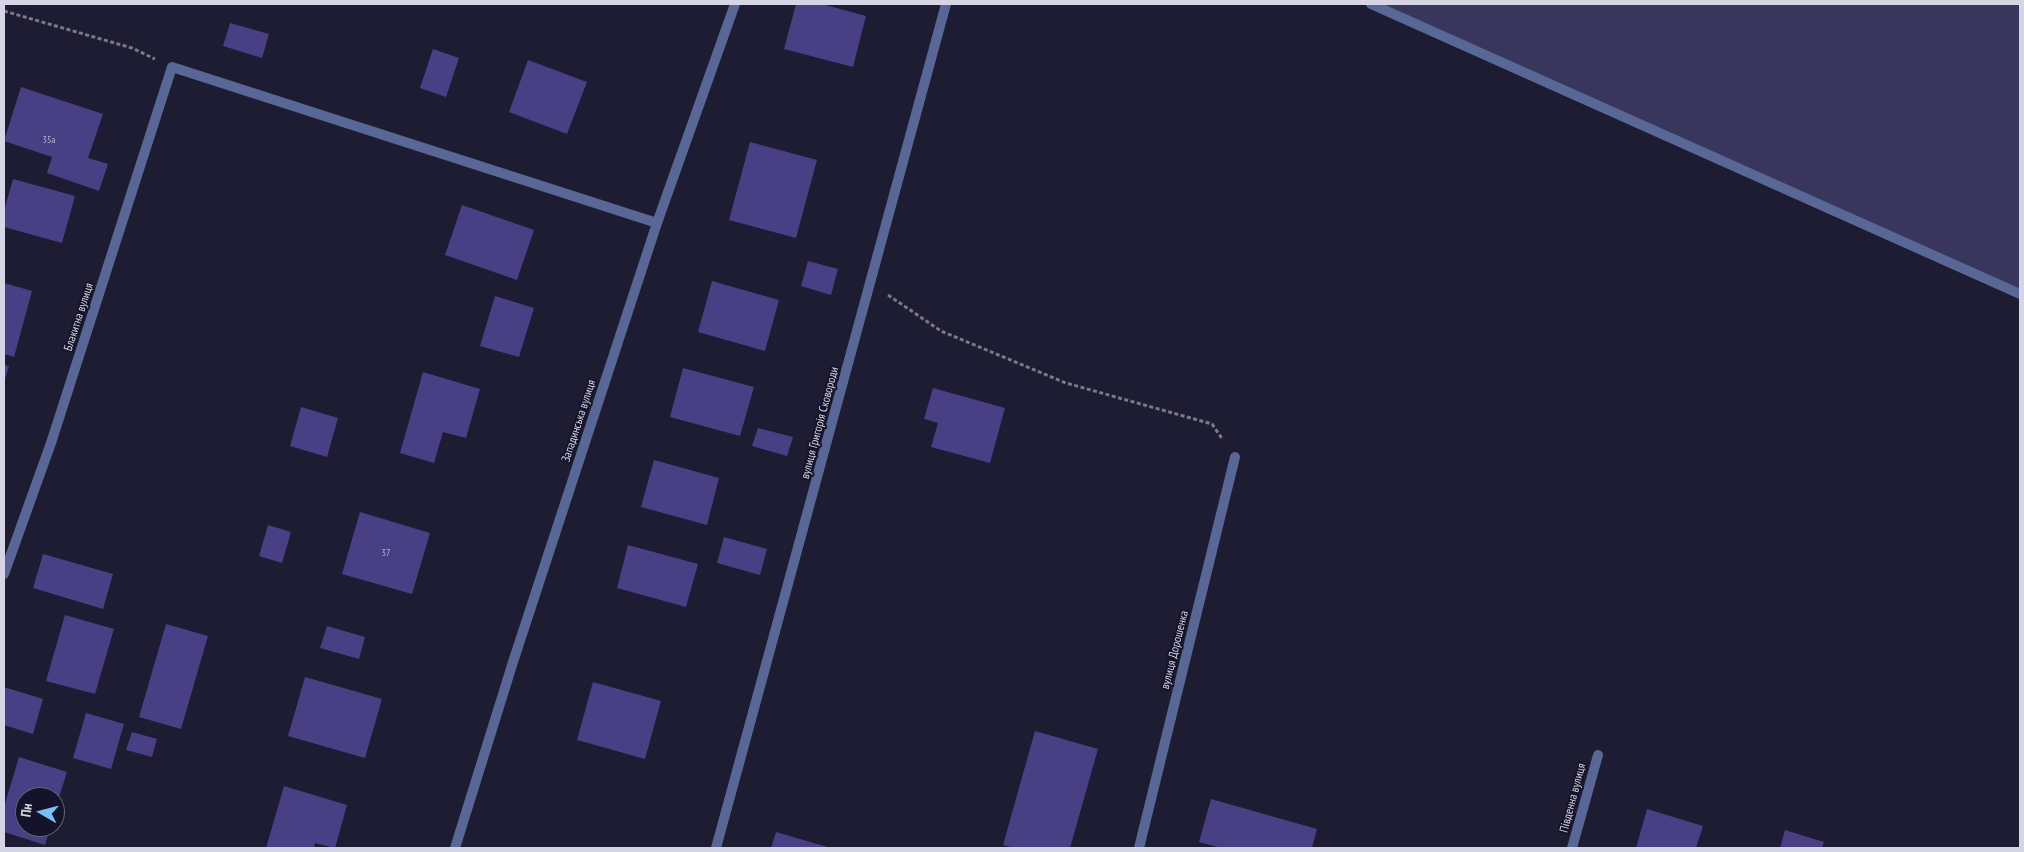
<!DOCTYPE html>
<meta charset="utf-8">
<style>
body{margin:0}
#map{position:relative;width:2024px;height:852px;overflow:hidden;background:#1e1c33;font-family:"PT Sans Narrow",sans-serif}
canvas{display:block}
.frame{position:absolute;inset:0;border:5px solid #d5d5e5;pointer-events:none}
.north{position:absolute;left:15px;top:787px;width:50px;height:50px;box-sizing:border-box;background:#151329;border:1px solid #626174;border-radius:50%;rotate:278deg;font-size:14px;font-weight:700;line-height:20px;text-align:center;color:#d5d5e5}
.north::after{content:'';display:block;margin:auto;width:18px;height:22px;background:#7cbef9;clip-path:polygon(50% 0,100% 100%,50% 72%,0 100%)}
</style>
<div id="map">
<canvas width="2024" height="852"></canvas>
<div class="frame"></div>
<div class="north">Пн</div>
</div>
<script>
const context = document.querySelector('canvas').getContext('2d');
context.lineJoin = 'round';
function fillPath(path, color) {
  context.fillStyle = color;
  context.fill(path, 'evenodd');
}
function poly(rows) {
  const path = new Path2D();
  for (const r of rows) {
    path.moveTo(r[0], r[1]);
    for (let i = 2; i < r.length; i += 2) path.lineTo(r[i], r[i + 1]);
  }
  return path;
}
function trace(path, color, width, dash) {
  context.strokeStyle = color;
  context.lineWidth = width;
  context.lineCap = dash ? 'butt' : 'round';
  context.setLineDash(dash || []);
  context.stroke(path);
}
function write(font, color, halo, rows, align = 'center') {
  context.font = font + ' "PT Sans Narrow",sans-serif';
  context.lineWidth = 4;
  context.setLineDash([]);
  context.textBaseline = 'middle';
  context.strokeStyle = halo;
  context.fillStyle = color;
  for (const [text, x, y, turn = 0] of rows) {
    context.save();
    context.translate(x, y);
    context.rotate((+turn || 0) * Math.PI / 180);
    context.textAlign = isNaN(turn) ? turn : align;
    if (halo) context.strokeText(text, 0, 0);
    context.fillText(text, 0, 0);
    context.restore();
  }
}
const green = poly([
 [1371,4,2020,4,2020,294]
]);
const building = poly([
 [796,4,822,4,866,16,853,67,784,49],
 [230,23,269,34,262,58,223,46],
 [433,49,459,58,446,97,420,88],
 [528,60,587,82,567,134,509,112],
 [21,87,103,114,88,158,108,164,99,191,47,173,52,157,4,141],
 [750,142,817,160,796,238,729,220],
 [13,179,75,196,62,243,4,227,4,211],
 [462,205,534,230,517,280,445,255],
 [808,261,838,269,831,295,801,286],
 [712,281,779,300,765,351,698,332],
 [4,283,32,291,14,357,4,354],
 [495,296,534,308,519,357,480,346],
 [4,365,9,366,4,382],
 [683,368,754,387,740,436,670,417],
 [423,372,480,389,466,438,443,432,434,463,400,453],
 [933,388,1005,408,990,463,931,447,938,423,924,419],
 [301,407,338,418,327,457,290,446],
 [758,428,793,437,787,456,752,446],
 [654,460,719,478,707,525,641,507],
 [360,512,430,533,412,594,342,574],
 [268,525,291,532,282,563,259,556],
 [724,537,767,549,760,575,717,563],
 [628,545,698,564,686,607,617,588],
 [43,554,113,574,103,609,33,588],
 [65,615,114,629,95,694,46,681],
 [166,624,208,636,181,729,139,717],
 [327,626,365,637,359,659,320,648],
 [305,677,382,699,365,758,288,736],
 [593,682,661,701,645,759,577,740],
 [4,687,43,699,33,734,4,725],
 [86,713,124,724,111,769,73,758],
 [1035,731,1098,749,1070,848,1014,848,1003,845],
 [132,732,157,739,152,757,126,750],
 [19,757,67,772,55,810,55,797,25,797,25,827,50,827,45,845,4,832,4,807],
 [284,786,347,805,335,848,315,843,314,848,266,848],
 [1211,799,1317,829,1312,848,1221,848,1199,842],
 [1647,809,1703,826,1696,848,1636,848],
 [1785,830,1824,842,1822,848,1780,848],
 [776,832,831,848,771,848]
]);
const path = poly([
 [4,11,132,48,155,59],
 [888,295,941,331,1066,383,1212,424,1223,440]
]);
const street = poly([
 [1371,4,2020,294],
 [4,574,51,443,172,67,657,223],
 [455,848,513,662,657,223,735,4],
 [716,848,946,4],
 [1139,848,1235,457],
 [1572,848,1598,755]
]);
const numberNames = [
 ["35а",49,140],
 ["37",386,553]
];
const streetNames = [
 ["Блакитна вулиця",79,317,-72],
 ["Западинська вулиця",579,421,-72],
 ["вулиця Григорія Сковороди",820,423,-75],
 ["вулиця Дорошенка",1175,650,-76],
 ["Південна вулиця",1573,798,-75]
];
fillPath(green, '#39365d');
fillPath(building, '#483f84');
trace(path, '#79788c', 3, [4, 2.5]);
trace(street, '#586796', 10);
write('10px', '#b2b0cd', null, numberNames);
write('12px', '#d5d5e5', '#151329', streetNames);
</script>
